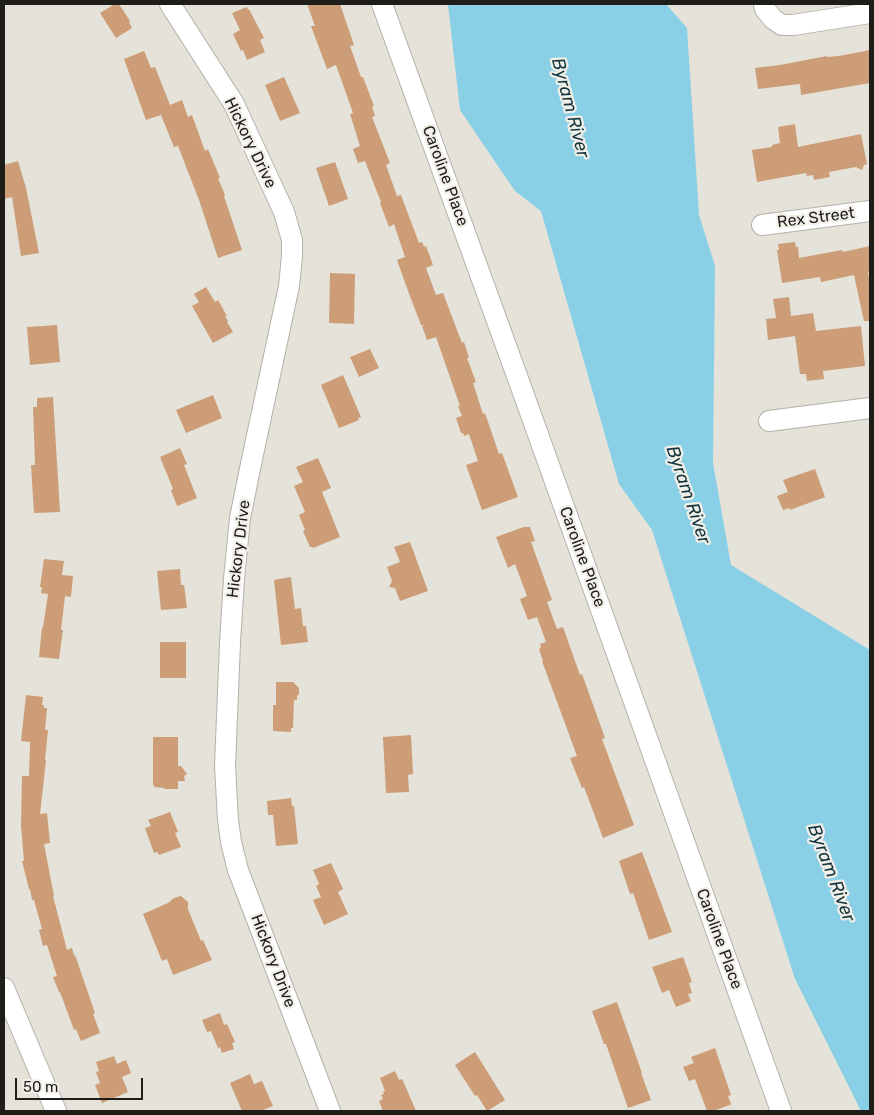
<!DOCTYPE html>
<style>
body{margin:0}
#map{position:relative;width:874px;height:1115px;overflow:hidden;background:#e4e2d9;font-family:Rubik,sans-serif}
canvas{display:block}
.frame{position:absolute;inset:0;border:5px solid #1e1d1a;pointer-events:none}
.scale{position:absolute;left:15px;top:1078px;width:128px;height:22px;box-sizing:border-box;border:2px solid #1e1d1a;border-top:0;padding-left:6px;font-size:15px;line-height:18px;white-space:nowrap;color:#1e1d1a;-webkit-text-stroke:4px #f1efe7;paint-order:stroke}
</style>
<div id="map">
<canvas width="874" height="1115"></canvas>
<div class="frame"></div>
<div class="scale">50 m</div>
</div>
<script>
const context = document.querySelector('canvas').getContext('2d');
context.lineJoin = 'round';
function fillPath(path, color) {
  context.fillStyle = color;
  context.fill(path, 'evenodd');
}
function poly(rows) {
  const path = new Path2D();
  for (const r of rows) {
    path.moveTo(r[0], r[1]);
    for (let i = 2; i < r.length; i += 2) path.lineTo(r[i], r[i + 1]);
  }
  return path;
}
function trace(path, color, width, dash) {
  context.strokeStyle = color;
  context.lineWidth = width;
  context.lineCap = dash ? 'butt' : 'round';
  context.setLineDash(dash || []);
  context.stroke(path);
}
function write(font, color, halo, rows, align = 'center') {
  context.font = font + ' Rubik,sans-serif';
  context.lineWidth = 4.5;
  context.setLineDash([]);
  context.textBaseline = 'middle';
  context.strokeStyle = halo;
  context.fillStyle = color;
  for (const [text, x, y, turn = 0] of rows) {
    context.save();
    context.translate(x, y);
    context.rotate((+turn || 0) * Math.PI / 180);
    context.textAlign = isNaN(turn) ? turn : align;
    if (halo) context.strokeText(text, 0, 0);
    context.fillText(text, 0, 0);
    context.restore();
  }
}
const water = poly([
 [448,4,666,4,687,28,699,215,715,266,713,463,731,565,870,650,870,1111,861,1111,795,979,652,530,619,484,541,211,515,191,460,110]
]);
const building = poly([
 [115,4,119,4,130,21,129,22,132,28,116,38,100,13],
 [307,4,340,4,354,45,350,46,361,77,363,77,374,106,372,107,375,116,372,117,390,163,386,165,397,196,401,195,419,243,422,242,424,247,426,246,433,265,426,268,436,295,443,293,462,343,464,342,469,358,467,358,476,382,473,383,483,414,485,413,499,454,502,453,518,497,482,510,466,465,478,461,469,434,464,436,463,433,461,433,456,418,462,416,458,406,460,406,436,337,427,340,422,326,424,325,421,325,408,291,397,260,405,257,394,224,389,227,380,203,381,202,365,161,358,163,353,149,360,146,350,114,353,113,336,65,327,69,311,26,315,26],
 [247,7,248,10,249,9,264,38,260,40,265,52,247,60,243,50,241,51,233,34,240,30,232,13],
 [870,50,870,83,801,95,800,84,758,89,755,68,780,65,827,56,827,57,839,56],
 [144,51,151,68,155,67,170,105,182,100,188,117,192,115,205,151,208,149,220,178,218,178,225,195,224,196,242,250,218,258,199,200,178,146,174,147,161,115,146,120,124,59],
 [284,77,300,113,280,121,265,85],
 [795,124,798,147,861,134,867,164,864,165,862,170,856,167,829,172,830,177,814,180,813,175,807,176,806,173,757,182,752,150,772,147,772,145,780,143,778,127],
 [18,161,26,188,39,253,21,256,12,197,4,199,4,165],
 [335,162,348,199,329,206,316,168],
 [795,242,796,247,798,247,799,258,842,250,843,252,870,246,870,271,868,272,870,284,870,321,864,321,854,275,821,282,820,277,782,283,777,250,779,250,778,244],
 [330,273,355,274,354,324,329,323],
 [206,287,215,302,218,300,227,316,225,316,228,321,227,322,233,332,213,343,192,306,199,302,194,294],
 [789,297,791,316,813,313,816,331,861,326,865,366,823,371,824,379,807,381,806,374,800,374,795,336,768,340,766,319,776,318,773,299],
 [57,325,60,362,30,365,27,327],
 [370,349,379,368,359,377,350,357],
 [343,375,361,417,358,418,359,420,339,428,321,385],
 [213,395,222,418,186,433,176,410],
 [53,397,60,512,34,513,31,465,35,465,33,407,37,407,37,398],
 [180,448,187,464,184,465,197,498,177,506,171,490,173,489,160,457],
 [318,458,331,488,322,492,340,537,313,548,312,547,310,547,303,531,305,530,299,515,305,512,294,486,303,482,296,467],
 [815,469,825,497,790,510,789,508,783,510,777,496,788,492,783,480],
 [524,527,530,527,535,541,531,542,552,600,547,602,557,629,563,627,580,675,582,674,605,738,602,739,634,825,603,838,584,787,582,788,570,758,577,756,542,661,543,661,539,649,541,648,540,644,546,642,537,617,528,620,520,599,527,596,515,564,508,568,496,537],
 [410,542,428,591,400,601,395,588,389,587,392,581,387,567,400,562,394,547],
 [44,559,64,561,62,575,73,576,71,597,65,596,61,630,63,630,59,659,39,657,42,627,43,628,48,594,41,593,42,587,40,587],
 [180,569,181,585,184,585,187,608,161,610,157,571],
 [291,577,295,609,301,608,303,626,306,626,308,642,281,645,274,580],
 [160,642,186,642,186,678,160,678],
 [276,682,293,682,299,688,299,694,297,696,297,700,294,700,293,728,291,728,291,732,273,731,273,705,276,705],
 [26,695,43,697,42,705,44,705,44,708,47,708,45,730,48,730,45,760,46,760,40,814,47,813,50,843,44,844,54,896,53,896,67,950,72,948,74,956,75,955,95,1013,93,1014,100,1033,81,1041,76,1029,74,1030,60,992,59,992,53,977,57,976,47,945,43,946,39,930,42,929,34,900,32,900,30,889,29,889,22,861,24,861,21,826,22,776,29,776,30,742,21,741],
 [411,735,413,774,408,775,409,792,386,793,383,737],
 [153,737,178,737,178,766,181,766,187,774,184,776,185,781,178,781,178,789,164,789,164,788,154,787,154,785,153,785],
 [291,798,292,806,294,806,298,844,276,846,273,815,268,815,267,801],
 [170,812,178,832,175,833,181,847,159,855,157,852,154,853,145,828,151,826,148,820],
 [642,852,672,932,649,940,633,893,630,894,619,861],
 [331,863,343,889,338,892,348,914,324,925,313,900,321,897,316,886,319,884,313,870],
 [181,896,188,902,188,909,201,941,203,940,212,960,173,975,167,959,162,961,143,914,168,903,174,898],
 [683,957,692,982,689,983,692,993,688,994,691,1001,676,1007,669,990,662,993,652,967],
 [617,1002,642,1073,641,1073,651,1100,628,1108,606,1044,604,1044,592,1011],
 [220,1013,224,1025,227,1024,235,1042,232,1043,234,1049,222,1053,220,1047,218,1048,211,1031,207,1032,202,1020],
 [715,1048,731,1095,728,1096,731,1104,730,1105,713,1111,707,1111,695,1079,689,1081,683,1067,694,1063,691,1057],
 [475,1052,505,1100,487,1111,477,1095,475,1096,455,1065],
 [114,1056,117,1064,126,1060,131,1073,122,1077,128,1092,102,1103,95,1085,100,1083,96,1072,99,1071,96,1062],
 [395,1071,399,1080,402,1079,404,1083,416,1111,383,1111,379,1101,383,1099,381,1095,384,1094,383,1092,385,1091,380,1078],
 [250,1074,254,1084,262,1081,273,1106,260,1111,242,1111,230,1083]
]);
const street = poly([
 [170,4,234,104,284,212,292,240,292,256,289,286,252,459,240,518,234,579,230,643,225,766,228,820,231,842,238,870,330,1111],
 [382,4,521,387,781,1111],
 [764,4,765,9,773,19,782,25,793,25,870,13],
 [762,225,870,211],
 [769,421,870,408],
 [4,988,56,1111]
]);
const streetNames = [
 ["Hickory Drive",250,143,64],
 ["Caroline Place",445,176,70],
 ["Rex Street",816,218,-7],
 ["Hickory Drive",239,549,-83],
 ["Caroline Place",582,557,70],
 ["Caroline Place",719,939,70],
 ["Hickory Drive",273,961,69]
];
const waterNames = [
 ["Byram River",570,108,75],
 ["Byram River",688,495,71],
 ["Byram River",831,873,69]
];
fillPath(water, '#89cfe6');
fillPath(building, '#cc9d77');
trace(street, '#b3b1a9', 22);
trace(street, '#fff', 20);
write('16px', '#1e1d1a', '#f1efe7', streetNames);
write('italic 18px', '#13353f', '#f1efe7', waterNames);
</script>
